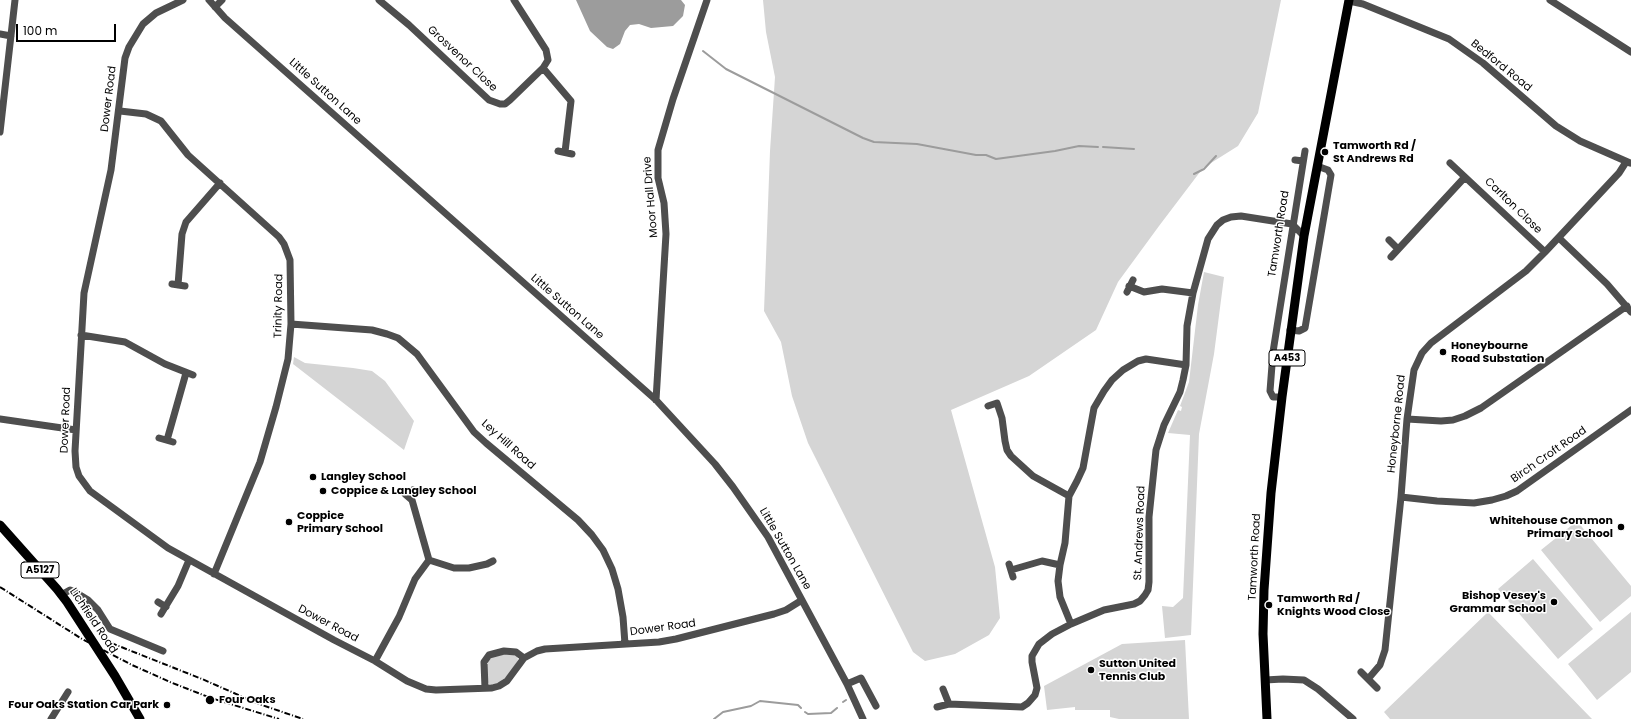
<!DOCTYPE html>
<style>
body{margin:0}
#map{position:relative;width:1631px;height:719px;overflow:hidden;background:#fff;font-family:Poppins,sans-serif}
canvas{display:block}
.scale{position:absolute;left:16px;top:24px;width:100px;height:18px;box-sizing:border-box;border:2px solid #000;border-top:0;padding-left:5px;font-size:12px;line-height:14px;white-space:nowrap;color:#000;-webkit-text-stroke:3px #fff;paint-order:stroke}
</style>
<div id="map">
<canvas width="1631" height="719"></canvas>
<div class="scale">100 m</div>
</div>
<script>
const context = document.querySelector('canvas').getContext('2d');
context.lineJoin = 'round';
function fillPath(path, color) {
  context.fillStyle = color;
  context.fill(path, 'evenodd');
}
function poly(rows) {
  const path = new Path2D();
  for (const r of rows) {
    path.moveTo(r[0], r[1]);
    for (let i = 2; i < r.length; i += 2) path.lineTo(r[i], r[i + 1]);
  }
  return path;
}
function trace(path, color, width, dash) {
  context.strokeStyle = color;
  context.lineWidth = width;
  context.lineCap = dash ? 'butt' : 'round';
  context.setLineDash(dash || []);
  context.stroke(path);
}
function write(font, color, halo, rows, align = 'center') {
  context.font = font + ' Poppins,sans-serif';
  context.lineWidth = 3;
  context.setLineDash([]);
  context.textBaseline = 'middle';
  context.strokeStyle = halo;
  context.fillStyle = color;
  for (const [text, x, y, turn = 0] of rows) {
    context.save();
    context.translate(x, y);
    context.rotate((+turn || 0) * Math.PI / 180);
    context.textAlign = isNaN(turn) ? turn : align;
    if (halo) context.strokeText(text, 0, 0);
    context.fillText(text, 0, 0);
    context.restore();
  }
}
const green = poly([
 [763,0,1281,0,1258,113,1238,146,1203,168,1159,226,1118,282,1096,330,1029,376,951,410,995,567,1000,618,989,635,955,654,925,661,913,652,808,443,792,396,781,342,764,311,770,151,775,77,766,32],
 [1204,272,1224,277,1214,354,1199,434,1191,635,1165,638,1162,606,1173,607,1183,598,1190,435,1168,433,1178,410,1181,411,1182,407,1180,406,1189,382,1198,305],
 [294,357,305,363,353,368,372,371,385,381,414,421,404,450,293,364],
 [1577,521,1631,586,1631,596,1600,622,1541,550],
 [1533,559,1593,629,1558,659,1498,589],
 [1488,612,1592,719,1390,719,1384,712],
 [1631,612,1631,672,1597,700,1568,664],
 [1185,640,1189,719,1119,719,1110,717,1110,710,1075,710,1075,707,1047,710,1044,686,1122,644],
 [513,653,517,656,518,660,509,675,499,682,494,684,489,684,487,681,486,668,489,658,492,656]
]);
const water = poly([
 [576,0,681,0,685,5,683,16,673,26,651,28,639,24,630,25,625,31,620,44,613,49,607,47,590,31]
]);
const stream = poly([
 [703,51,726,69,863,138,874,142,917,144,976,155,986,155,996,159,1055,151,1079,146,1098,147],
 [1103,147,1134,149],
 [1194,174,1204,169,1216,156],
 [843,702,846,700],
 [805,712,808,714,831,713,837,708],
 [714,719,723,712,751,706,760,701,798,705,801,708]
]);
const minor = poly([
 [183,0,156,13,143,24,129,47,125,58,111,170,84,293,75,451,76,467,79,476,90,491,168,548,334,640,375,661,407,681,426,689,436,690,492,688,499,686,507,681,524,658,537,651,545,649,659,642,676,639,774,614,786,610,802,600],
 [209,0,225,18,656,400,715,464,733,487,768,537,847,684,863,719],
 [379,0,409,25,489,100,500,104,505,104,510,100,543,68,548,60,546,50,514,0],
 [1550,0,1631,52],
 [1349,1,1363,4,1449,39,1483,63,1556,126,1580,141,1630,163],
 [215,7,222,0],
 [0,34,11,36],
 [543,68,571,101,565,152],
 [120,111,146,114,161,121,188,155,279,237,284,244,290,260,291,324,288,359,276,407,260,462,214,574],
 [0,132,15,0],
 [558,151,572,154],
 [1295,160,1303,161],
 [1450,163,1545,252],
 [1559,238,1607,284,1631,312],
 [1389,240,1398,249],
 [1391,257,1465,177],
 [172,284,185,286],
 [178,285,182,234,186,222,220,183],
 [1129,286,1144,292,1162,289,1193,293],
 [1127,292,1133,280],
 [291,324,372,330,387,334,398,338,417,354,474,432,486,443,578,520,592,535,603,550,612,569,618,589,623,617,625,644],
 [1290,330,1299,331,1305,328,1331,175,1328,170,1317,166],
 [81,335,125,342,165,364,193,375],
 [1282,397,1273,397,1270,391,1273,352,1305,151],
 [656,400,666,234,664,203,658,178,658,150,673,99,707,0],
 [988,406,997,403,1002,418,1005,441,1007,450,1011,456,1033,476,1069,496],
 [0,419,76,430],
 [1407,419,1441,421,1453,420,1465,416,1481,408,1627,306],
 [159,438,173,442],
 [167,440,186,373],
 [409,497,413,490],
 [1401,497,1437,501,1474,503,1492,500,1506,496,1517,491,1631,410],
 [429,560,454,568,469,568,487,564,493,561],
 [1009,564,1013,577],
 [1011,570,1042,561,1060,565],
 [61,595,70,590,75,592,88,600,98,610,110,629,163,651],
 [158,602,166,607],
 [161,614,178,586,189,560],
 [1071,624,1060,597,1058,581,1060,565,1065,543,1069,496,1077,481,1083,468,1094,408,1104,391,1112,380,1123,370,1138,361,1146,359,1186,365],
 [375,661,399,617,415,579,429,560,412,500,405,494],
 [1361,672,1377,688],
 [1368,679,1380,665,1385,650,1401,497,1407,419,1414,370,1422,353,1431,343,1526,271,1545,252,1619,173,1626,162],
 [1265,680,1283,679,1304,680,1318,689,1353,719],
 [847,684,861,678,876,706],
 [485,688,484,662,489,655,504,651,516,652,524,658],
 [943,689,949,704],
 [937,707,949,704,1022,707,1028,703,1035,695,1037,688,1032,662,1032,656,1039,644,1052,634,1071,624,1104,610,1134,604,1140,601,1145,595,1148,590,1149,582,1149,517,1156,450,1164,425,1180,392,1183,380,1186,365,1187,326,1193,293,1208,239,1217,225,1223,220,1231,217,1241,216,1292,224,1304,236],
 [51,719,68,692]
]);
const major = poly([
 [0,525,57,589,67,602,115,676,140,719],
 [1267,719,1263,634,1264,590,1271,493,1282,397,1304,236,1349,0]
]);
const rail = poly([
 [0,587,82,639,132,665,170,682,211,698,279,719],
 [111,643,202,679,259,704,303,719]
]);
const markers = [
 [1325,152,4,"#000"],
 [1443,352,4,"#000"],
 [313,477,4,"#000"],
 [323,491,4,"#000"],
 [289,522,4,"#000"],
 [1621,527,4,"#000"],
 [1554,602,4,"#000"],
 [1269,605,4,"#000"],
 [1091,670,4,"#000"],
 [210,700,5,"#000"],
 [167,705,4,"#000"]
];
const shields = [
 [1287,358,36],
 [40,570,38]
];
const shieldNames = [
 ["A453",1287,358],
 ["A5127",40,570]
];
const streetNames = [
 ["Grosvenor Close",462,59,43],
 ["Bedford Road",1501,66,39],
 ["Little Sutton Lane",325,92,42],
 ["Dower Road",109,99,-83],
 ["Moor Hall Drive",651,197,-95],
 ["Carlton Close",1513,206,44],
 ["Tamworth Road",1279,234,-81],
 ["Trinity Road",279,306,-89],
 ["Little Sutton Lane",567,307,41],
 ["Dower Road",66,420,-88],
 ["Honeyborne Road",1397,424,-84],
 ["Ley Hill Road",508,445,42],
 ["Birch Croft Road",1549,455,-35],
 ["St. Andrews Road",1140,533,-88],
 ["Little Sutton Lane",785,549,60],
 ["Tamworth Road",1255,557,-87],
 ["Lichfield Road",93,621,56],
 ["Dower Road",328,624,28],
 ["Dower Road",663,628,-8]
];
const poiNames = [
 ["Tamworth Rd /",1333,146],
 ["St Andrews Rd",1333,159],
 ["Honeybourne",1451,346],
 ["Road Substation",1451,359],
 ["Langley School",321,477],
 ["Coppice & Langley School",331,491],
 ["Coppice",297,516],
 ["Primary School",297,529],
 ["Whitehouse Common",1613,521,"right"],
 ["Primary School",1613,534,"right"],
 ["Bishop Vesey's",1546,596,"right"],
 ["Grammar School",1546,609,"right"],
 ["Tamworth Rd /",1277,599],
 ["Knights Wood Close",1277,612],
 ["Sutton United",1099,664],
 ["Tennis Club",1099,677],
 ["Four Oaks",219,700],
 ["Four Oaks Station Car Park",159,705,"right"]
];
fillPath(green, '#d5d5d5');
fillPath(water, '#9c9c9c');
trace(stream, '#9c9c9c', 2);
trace(minor, '#4e4e4e', 7);
trace(major, '#000', 9);
trace(rail, '#000', 2, [6, 2, 1, 2]);
for (const [x, y, r, color] of markers) {
  const dot = new Path2D();
  dot.arc(x, y, r, 0, 2 * Math.PI);
  context.fillStyle = color;
  context.fill(dot);
  trace(dot, '#fff', 1.5);
}
for (const [x, y, w] of shields) {
  const box = new Path2D();
  box.roundRect(x - w / 2, y - 8, w, 16, 3);
  context.fillStyle = '#fff';
  context.fill(box);
  trace(box, '#000', 1);
}
write('bold 10px', '#000', null, shieldNames);
write('11px', '#000', '#fff', streetNames);
write('bold 11px', '#000', '#fff', poiNames, 'left');
</script>
